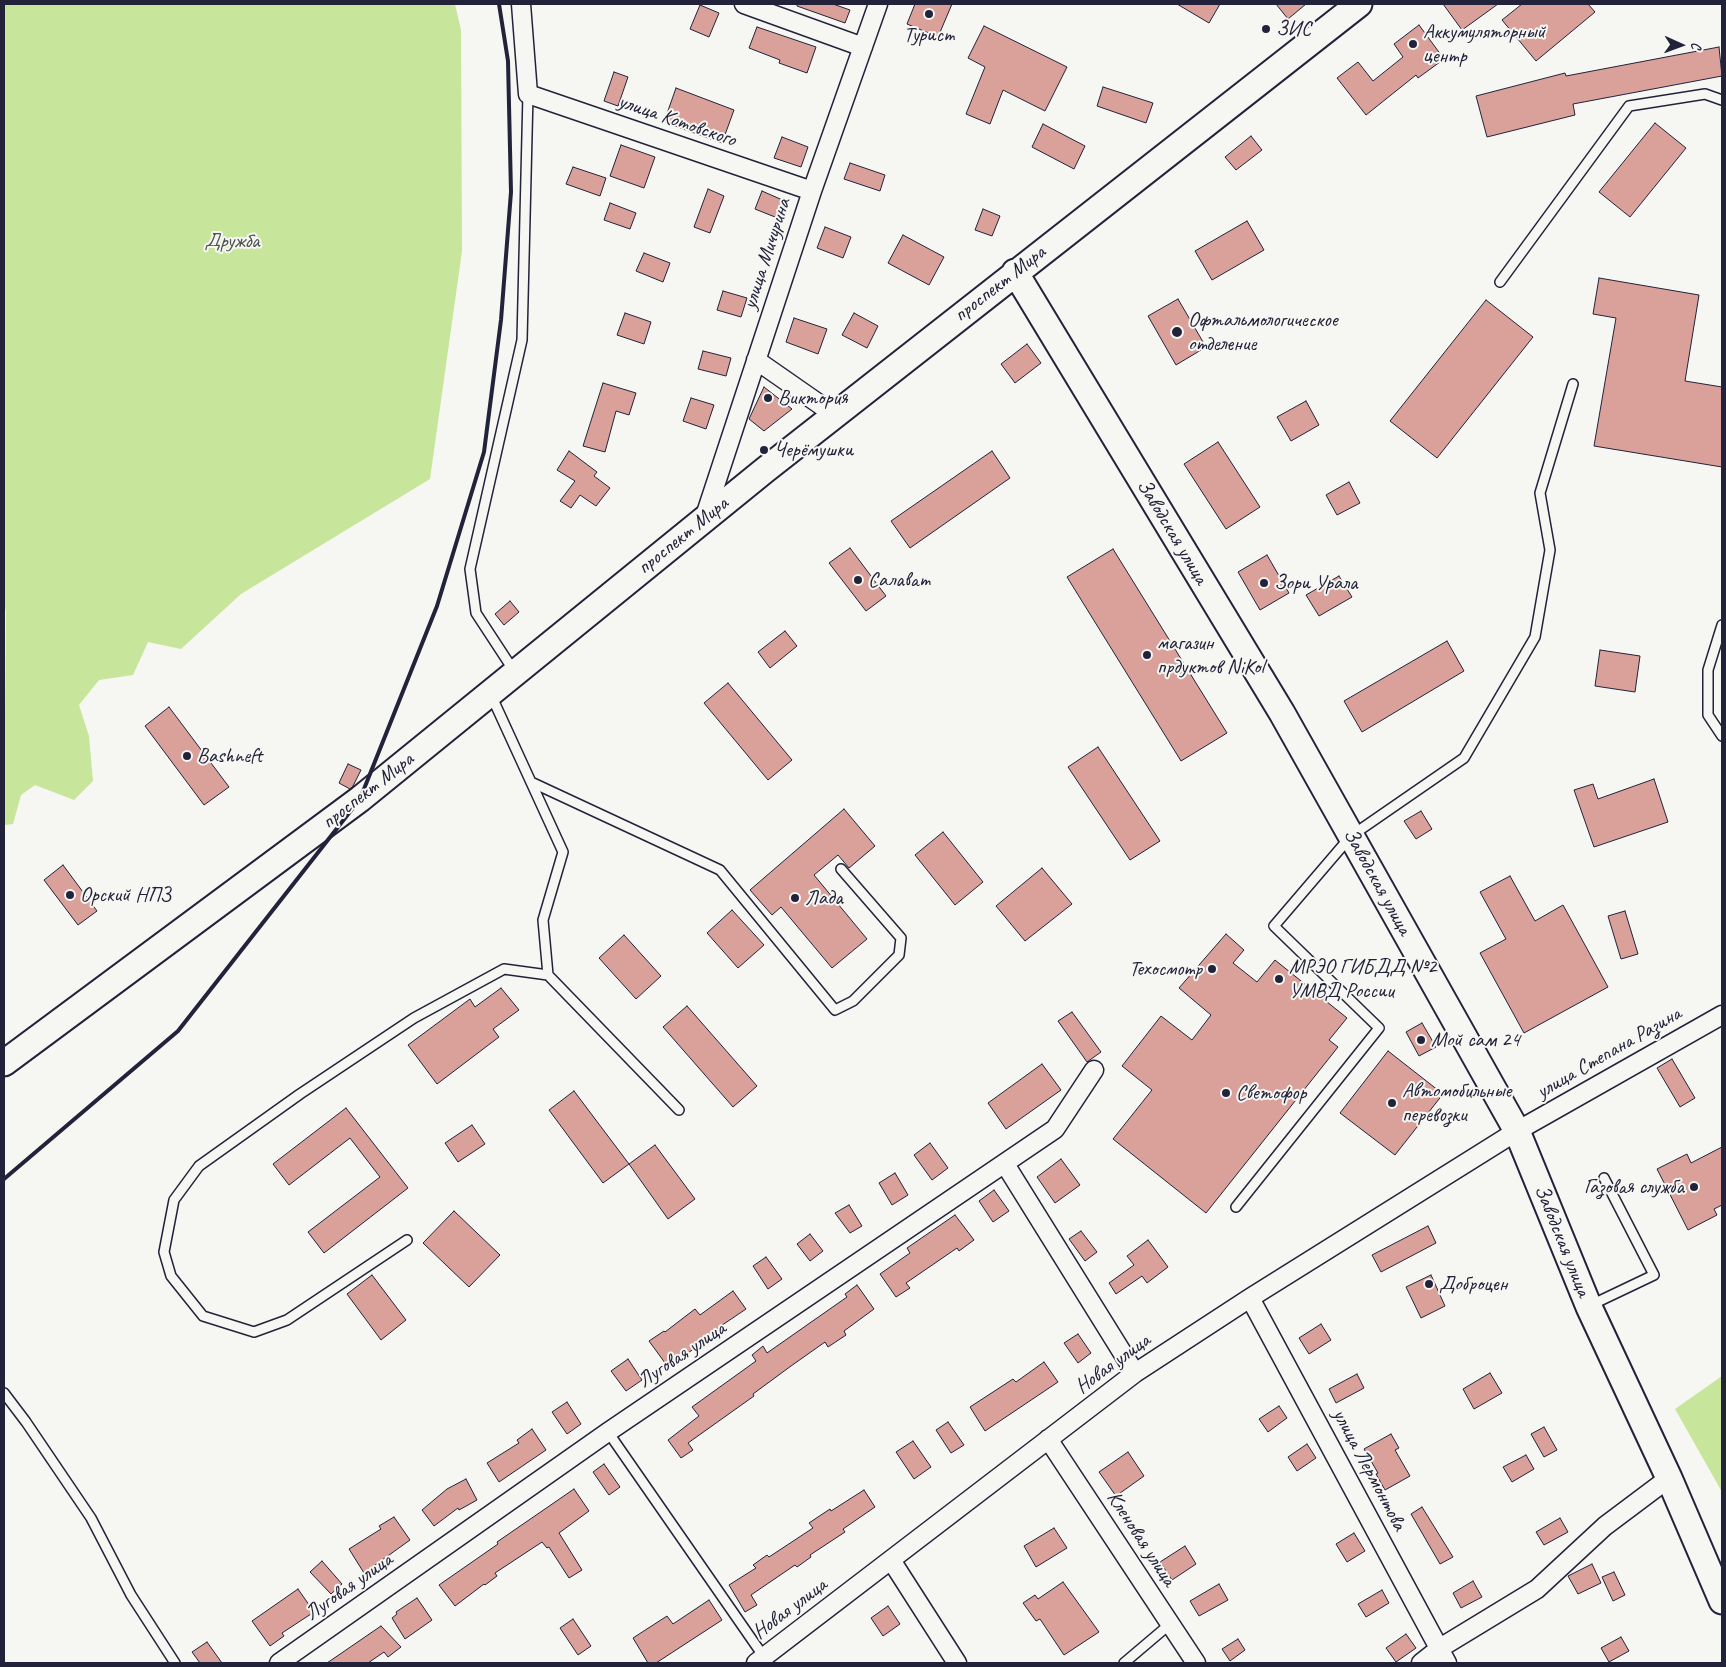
<!DOCTYPE html>
<meta charset="utf-8">
<style>
body{margin:0}
#map{position:relative;width:1726px;height:1667px;overflow:hidden;background:#f6f6f2;font-family:Caveat,sans-serif}
canvas{display:block}
.frame{position:absolute;inset:0;border:5px solid #22223b;pointer-events:none}
.north{position:absolute;left:1656px;top:20px;width:50px;height:50px;-webkit-text-stroke:4px #f6f6f2;paint-order:stroke;rotate:92deg;font-size:14px;font-weight:700;line-height:20px;text-align:center;color:#22223b}
.north::after{content:'';display:block;margin:auto;width:18px;height:22px;background:#22223b;clip-path:polygon(50% 0,100% 100%,50% 72%,0 100%)}
</style>
<div id="map">
<canvas width="1726" height="1667"></canvas>
<div class="frame"></div>
<div class="north">С</div>
</div>
<script>
const context = document.querySelector('canvas').getContext('2d');
context.lineJoin = 'round';
function fillPath(path, color) {
  context.fillStyle = color;
  context.fill(path, 'evenodd');
}
function poly(rows) {
  const path = new Path2D();
  for (const r of rows) {
    path.moveTo(r[0], r[1]);
    for (let i = 2; i < r.length; i += 2) path.lineTo(r[i], r[i + 1]);
  }
  return path;
}
function trace(path, color, width, dash) {
  context.strokeStyle = color;
  context.lineWidth = width;
  context.lineCap = dash ? 'butt' : 'round';
  context.setLineDash(dash || []);
  context.stroke(path);
}
function write(font, color, halo, rows, align = 'center') {
  context.font = font + ' Caveat,sans-serif';
  context.lineWidth = 4;
  context.setLineDash([]);
  context.textBaseline = 'middle';
  context.strokeStyle = halo;
  context.fillStyle = color;
  for (const [text, x, y, turn = 0] of rows) {
    context.save();
    context.translate(x, y);
    context.rotate((+turn || 0) * Math.PI / 180);
    context.textAlign = isNaN(turn) ? turn : align;
    if (halo) context.strokeText(text, 0, 0);
    context.fillText(text, 0, 0);
    context.restore();
  }
}
const green = poly([
 [4,4,455,4,461,30,462,251,430,479,241,594,181,649,148,642,133,675,99,680,79,705,89,736,93,781,74,800,35,785,21,795,13,824,4,825,6,612,4,603],
 [1722,1376,1722,1492,1675,1409]
]);
const building = poly([
 [797,4,833,4,850,10,845,23,797,6,797,4],
 [915,4,952,4,938,37,907,24,915,4],
 [1177,4,1220,4,1209,23,1177,4],
 [1276,4,1306,4,1288,19,1276,4],
 [1443,4,1498,4,1462,30,1443,4],
 [1522,4,1588,4,1595,12,1536,61,1502,20,1522,4],
 [700,5,719,13,709,37,690,29,700,5],
 [1419,25,1444,59,1418,78,1416,75,1366,115,1337,78,1358,62,1373,81,1403,57,1394,44,1419,25],
 [984,26,1067,67,1045,111,1003,90,990,124,966,114,985,67,968,58,984,26],
 [757,27,816,47,807,73,779,63,780,60,749,48,757,27],
 [1719,47,1722,76,1573,104,1575,115,1487,137,1476,96,1565,73,1566,76,1719,47],
 [614,72,628,77,618,106,604,101,614,72],
 [1103,87,1153,103,1146,123,1097,106,1103,87],
 [676,88,734,110,722,143,664,122,676,88],
 [1655,123,1686,148,1630,217,1599,192,1655,123],
 [1043,124,1085,146,1074,169,1032,147,1043,124],
 [1251,136,1262,150,1236,170,1225,157,1251,136],
 [782,137,808,147,801,167,774,158,782,137],
 [621,145,655,157,644,188,610,176,621,145],
 [850,163,885,175,880,191,844,179,850,163],
 [573,167,606,178,600,196,566,184,573,167],
 [708,189,724,196,710,233,694,227,708,189],
 [762,191,787,202,780,219,755,209,762,191],
 [610,203,636,213,630,229,604,220,610,203],
 [983,209,1000,216,992,236,975,230,983,209],
 [1247,221,1264,250,1212,280,1195,251,1247,221],
 [825,227,851,237,843,258,817,248,825,227],
 [903,235,944,257,929,285,888,263,903,235],
 [644,253,670,263,663,282,636,271,644,253],
 [1599,278,1699,295,1685,381,1722,387,1722,467,1594,446,1616,318,1593,314,1599,278],
 [723,291,747,298,741,317,717,310,723,291],
 [1178,299,1206,347,1176,365,1148,316,1178,299],
 [1486,300,1533,337,1437,458,1390,421,1486,300],
 [625,313,651,322,644,344,617,335,625,313],
 [854,313,878,326,867,348,842,335,854,313],
 [794,318,827,329,818,354,786,342,794,318],
 [1027,344,1041,363,1015,383,1001,364,1027,344],
 [703,351,731,358,726,376,698,369,703,351],
 [603,383,636,393,629,415,616,411,605,452,583,446,603,383],
 [764,387,792,409,764,431,749,419,764,387],
 [691,398,714,405,706,429,683,421,691,398],
 [1306,401,1319,425,1291,441,1277,417,1306,401],
 [1218,442,1260,507,1226,529,1184,464,1218,442],
 [569,451,597,472,594,476,610,488,596,506,580,495,571,508,560,501,575,481,557,470,569,451],
 [992,451,1010,478,910,548,891,521,992,451],
 [1349,482,1360,503,1337,515,1326,495,1349,482],
 [850,548,886,596,866,611,829,563,850,548],
 [1113,549,1227,733,1181,761,1067,577,1113,549],
 [1267,555,1289,593,1260,610,1238,572,1267,555],
 [1339,576,1352,597,1319,616,1306,595,1339,576],
 [510,601,519,612,504,625,495,614,510,601],
 [785,631,797,646,770,668,758,652,785,631],
 [1447,641,1464,671,1362,732,1344,701,1447,641],
 [1600,650,1640,656,1635,692,1595,686,1600,650],
 [728,683,792,760,768,780,704,703,728,683],
 [169,707,229,787,204,805,145,726,169,707],
 [1098,747,1160,841,1130,860,1068,767,1098,747],
 [348,764,361,770,353,786,350,789,339,783,348,764],
 [1654,779,1668,822,1594,847,1574,790,1593,784,1598,799,1654,779],
 [844,809,875,846,849,868,838,855,814,875,867,939,832,968,781,907,772,915,750,890,844,809],
 [1421,811,1432,829,1416,839,1404,821,1421,811],
 [943,832,983,882,955,905,915,855,943,832],
 [63,865,97,911,78,925,44,880,63,865],
 [1042,868,1072,904,1025,941,996,906,1042,868],
 [1510,876,1535,921,1563,905,1608,987,1524,1033,1480,953,1506,939,1480,892,1510,876],
 [732,910,764,945,738,968,707,933,732,910],
 [1625,911,1638,954,1621,959,1608,916,1625,911],
 [1226,934,1244,950,1233,963,1257,982,1275,960,1347,1018,1329,1040,1338,1047,1206,1213,1113,1139,1152,1090,1122,1066,1161,1016,1192,1040,1211,1015,1179,988,1226,934],
 [624,935,661,976,636,999,599,958,624,935],
 [501,988,519,1010,493,1029,499,1037,437,1084,408,1045,470,999,475,1007,501,988],
 [687,1006,757,1086,733,1107,663,1027,687,1006],
 [1072,1012,1101,1052,1087,1062,1058,1021,1072,1012],
 [1422,1023,1436,1047,1419,1056,1406,1032,1422,1023],
 [1388,1051,1443,1094,1395,1155,1340,1113,1388,1051],
 [1672,1059,1695,1098,1680,1107,1657,1068,1672,1059],
 [1042,1064,1061,1090,1006,1129,988,1103,1042,1064],
 [574,1091,629,1164,603,1183,549,1110,574,1091],
 [346,1108,408,1188,324,1253,308,1232,380,1177,350,1138,289,1185,273,1164,346,1108],
 [472,1125,485,1144,458,1162,445,1143,472,1125],
 [930,1143,948,1168,932,1180,914,1155,930,1143],
 [655,1145,695,1199,668,1219,629,1164,655,1145],
 [1722,1147,1722,1205,1714,1209,1717,1215,1688,1230,1657,1169,1687,1154,1691,1163,1722,1147],
 [1061,1159,1080,1185,1055,1203,1037,1177,1061,1159],
 [895,1173,908,1195,892,1205,879,1183,895,1173],
 [994,1190,1009,1211,993,1222,979,1201,994,1190],
 [849,1205,862,1226,850,1233,835,1213,849,1205],
 [454,1211,500,1255,469,1287,423,1243,454,1211],
 [955,1215,974,1240,959,1251,957,1248,906,1283,910,1288,896,1297,880,1274,910,1253,907,1248,955,1215],
 [1428,1226,1436,1243,1381,1272,1372,1255,1428,1226],
 [1081,1231,1097,1252,1085,1261,1069,1239,1081,1231],
 [810,1234,823,1251,810,1261,797,1244,810,1234],
 [1148,1240,1168,1267,1147,1283,1142,1276,1116,1294,1109,1283,1134,1265,1127,1256,1148,1240],
 [766,1257,782,1279,768,1289,753,1266,766,1257],
 [372,1275,406,1320,381,1340,347,1294,372,1275],
 [1431,1275,1445,1306,1421,1318,1406,1287,1431,1275],
 [857,1285,874,1309,844,1331,846,1335,828,1347,825,1342,791,1366,753,1394,754,1396,688,1443,693,1450,681,1458,668,1440,699,1416,692,1407,756,1361,752,1355,763,1346,767,1353,847,1297,845,1294,857,1285],
 [733,1291,746,1309,712,1332,715,1334,668,1367,649,1341,664,1331,665,1332,695,1309,700,1315,733,1291],
 [1321,1324,1331,1340,1309,1354,1299,1338,1321,1324],
 [1078,1334,1091,1353,1078,1363,1064,1343,1078,1334],
 [628,1359,642,1380,626,1391,611,1371,628,1359],
 [1044,1362,1058,1382,985,1431,970,1407,1013,1379,1016,1382,1044,1362],
 [1490,1373,1502,1393,1474,1409,1463,1389,1490,1373],
 [1357,1374,1364,1388,1336,1403,1329,1389,1357,1374],
 [567,1402,581,1424,567,1434,552,1412,567,1402],
 [1279,1406,1287,1418,1268,1432,1259,1419,1279,1406],
 [948,1422,964,1445,951,1453,936,1430,948,1422],
 [1544,1427,1557,1450,1544,1457,1531,1434,1544,1427],
 [532,1429,546,1450,499,1482,487,1463,519,1443,517,1440,532,1429],
 [1391,1434,1399,1448,1395,1450,1410,1476,1385,1490,1376,1474,1378,1473,1364,1449,1391,1434],
 [913,1441,931,1467,914,1479,896,1452,913,1441],
 [1307,1444,1316,1458,1297,1471,1288,1457,1307,1444],
 [1128,1452,1144,1476,1116,1496,1099,1472,1128,1452],
 [1526,1455,1534,1469,1512,1482,1503,1467,1526,1455],
 [604,1464,620,1487,609,1495,593,1472,604,1464],
 [466,1479,477,1500,459,1510,458,1508,434,1526,422,1510,447,1489,466,1479],
 [574,1489,589,1511,559,1533,582,1570,569,1578,549,1547,547,1548,542,1542,495,1573,497,1576,485,1585,484,1584,455,1606,439,1585,498,1544,497,1542,574,1489],
 [864,1490,875,1507,843,1529,845,1532,810,1555,811,1557,797,1567,795,1565,751,1595,757,1605,745,1612,729,1585,756,1568,753,1565,767,1555,769,1557,813,1528,809,1523,830,1509,831,1511,864,1490],
 [1422,1507,1453,1557,1440,1564,1411,1514,1422,1507],
 [394,1517,410,1540,364,1573,349,1549,381,1529,379,1526,394,1517],
 [1560,1518,1568,1532,1544,1545,1536,1532,1560,1518],
 [1054,1528,1067,1548,1036,1567,1024,1546,1054,1528],
 [1354,1533,1365,1551,1347,1562,1336,1544,1354,1533],
 [1185,1546,1196,1564,1172,1580,1160,1562,1185,1546],
 [322,1561,342,1584,331,1594,310,1572,322,1561],
 [1592,1564,1601,1583,1578,1594,1568,1576,1592,1564],
 [1614,1572,1625,1595,1613,1601,1602,1577,1614,1572],
 [1473,1581,1482,1597,1461,1608,1453,1593,1473,1581],
 [1063,1582,1099,1632,1064,1655,1040,1619,1036,1621,1023,1603,1035,1595,1038,1599,1063,1582],
 [1219,1584,1228,1600,1199,1616,1190,1601,1219,1584],
 [298,1589,314,1612,282,1633,284,1636,270,1646,252,1621,298,1589],
 [1382,1590,1389,1603,1366,1617,1358,1604,1382,1590],
 [417,1598,432,1620,405,1639,392,1618,397,1614,396,1612,417,1598],
 [709,1600,722,1620,656,1663,648,1663,633,1638,667,1616,673,1624,709,1600],
 [888,1606,900,1624,883,1636,871,1618,888,1606],
 [573,1619,591,1646,578,1655,560,1628,573,1619],
 [381,1626,401,1647,388,1657,384,1652,368,1663,327,1663,381,1626],
 [1406,1634,1416,1648,1396,1662,1386,1648,1406,1634],
 [1621,1637,1629,1651,1609,1662,1601,1648,1621,1637],
 [1238,1639,1245,1650,1230,1661,1222,1649,1238,1639],
 [207,1642,222,1663,200,1663,192,1652,207,1642]
]);
const lane = poly([
 [1500,282,1629,106,1705,94,1722,100],
 [1722,625,1708,670,1708,715,1722,736],
 [514,671,476,613,470,569,522,340,528,94],
 [491,695,563,852,543,920,548,975,679,1110],
 [531,782,720,870,835,1010,853,1001,899,955,901,938,841,869],
 [1236,1207,1379,1028,1274,926,1351,836,1464,758,1535,637,1550,550,1540,493,1573,384],
 [407,1240,287,1320,254,1332,203,1316,171,1276,164,1252,174,1200,199,1166,300,1094,414,1018,504,969,548,975],
 [1591,1305,1654,1275,1604,1178],
 [4,1393,26,1422,91,1518,131,1595,175,1663],
 [608,1432,764,1657],
 [1124,1663,1170,1624]
]);
const street = poly([
 [521,4,528,94,812,191],
 [744,4,863,47],
 [756,360,835,415],
 [704,519,812,191,878,4],
 [1005,1164,1135,1373],
 [1250,1298,1447,1663],
 [1048,1439,1196,1663],
 [891,1560,957,1663],
 [279,1663,608,1432,1055,1129,1094,1070],
 [756,1663,1135,1373,1250,1298,1517,1131,1722,1015],
 [1421,1663,1440,1648,1537,1589,1605,1526,1669,1478]
]);
const secondary = poly([
 [1015,272,1282,713,1517,1131,1589,1307,1669,1478,1722,1601],
 [4,1063,360,799,765,470,1359,4]
]);
const rail = poly([
 [4,1179,178,1031,360,799,437,606,484,452,501,320,511,192,508,61,499,4]
]);
const markers = [
 [929,14,5,"#22223b"],
 [1266,29,5,"#22223b"],
 [1413,44,5,"#22223b"],
 [1177,332,6,"#22223b"],
 [768,398,5,"#22223b"],
 [764,450,5,"#22223b"],
 [858,580,5,"#22223b"],
 [1264,583,5,"#22223b"],
 [1147,655,5,"#22223b"],
 [187,756,5,"#22223b"],
 [70,895,5,"#22223b"],
 [795,898,5,"#22223b"],
 [1212,969,5,"#22223b"],
 [1279,979,5,"#22223b"],
 [1421,1040,5,"#22223b"],
 [1226,1093,5,"#22223b"],
 [1392,1103,5,"#22223b"],
 [1694,1187,5,"#22223b"],
 [1429,1284,5,"#22223b"]
];
const poiNames = [
 ["ЗИС",1276,29],
 ["Аккумуляторный",1423,32],
 ["центр",1423,56],
 ["Турист",929,35,"center"],
 ["Офтальмологическое",1188,320],
 ["отделение",1188,344],
 ["Виктория",778,398],
 ["Черёмушки",774,450],
 ["Салават",868,580],
 ["Зори Урала",1274,583],
 ["магазин",1157,643],
 ["прдуктов NiKol",1157,667],
 ["Bashneft",197,756],
 ["Орский НПЗ",80,895],
 ["Лада",805,898],
 ["МРЭО ГИБДД №2",1289,967],
 ["УМВД России",1289,991],
 ["Техосмотр",1202,969,"right"],
 ["Мой сам 24",1431,1040],
 ["Автомобильные",1402,1091],
 ["перевозки",1402,1115],
 ["Светофор",1236,1093],
 ["Газовая служба",1684,1187,"right"],
 ["Доброцен",1439,1284]
];
const streetNames = [
 ["улица Котовского",677,121,19],
 ["улица Мичурина",767,254,-72],
 ["проспект Мира",1000,284,-38],
 ["Заводская улица",1172,532,59],
 ["проспект Мира",683,536,-39],
 ["проспект Мира",368,791,-38],
 ["Заводская улица",1377,882,61],
 ["улица Степана Разина",1609,1053,-30],
 ["Заводская улица",1562,1241,68],
 ["Луговая улица",682,1355,-34],
 ["Новая улица",1113,1364,-36],
 ["улица Лермонтова",1369,1470,62],
 ["Кленовая улица",1141,1539,57],
 ["Луговая улица",349,1587,-35],
 ["Новая улица",790,1609,-37]
];
const parkNames = [
 ["Дружба",232,241]
];
fillPath(green, '#c8e59c');
fillPath(building, '#daa09a');
trace(building, '#22223b', 1);
trace(lane, '#22223b', 12);
trace(street, '#22223b', 21);
trace(secondary, '#22223b', 29);
trace(lane, '#f6f6f2', 9);
trace(street, '#f6f6f2', 18);
trace(secondary, '#f6f6f2', 25);
trace(rail, '#22223b', 4);
for (const [x, y, r, color] of markers) {
  const dot = new Path2D();
  dot.arc(x, y, r, 0, 2 * Math.PI);
  context.fillStyle = color;
  context.fill(dot);
  trace(dot, '#f6f6f2', 2);
}
write('21px', '#22223b', '#f6f6f2', poiNames, 'left');
write('21px', '#22223b', '#f6f6f2', streetNames);
write('21px', '#4c5353', '#f6f6f2', parkNames);
</script>
